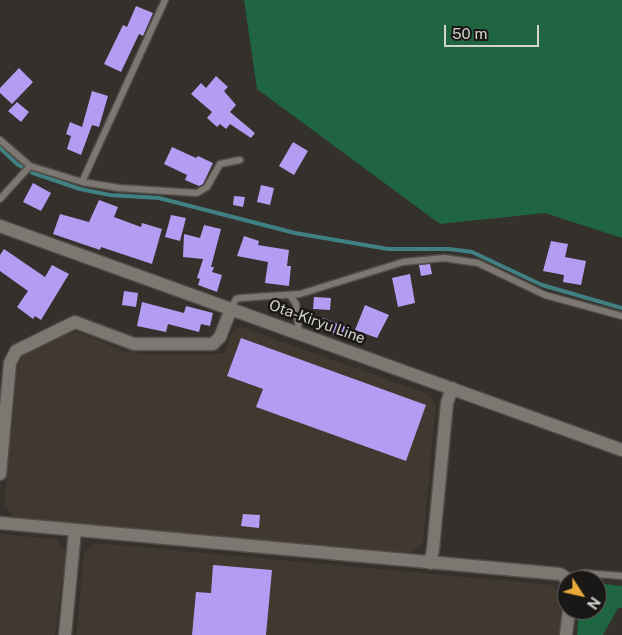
<!DOCTYPE html>
<style>
body{margin:0}
#map{position:relative;width:622px;height:635px;overflow:hidden;background:#34302b;font-family:"Public Sans",sans-serif}
canvas{display:block}
.north{position:absolute;left:557px;top:570px;width:50px;height:50px;box-sizing:border-box;background:#1a1816;border:1px solid #646260;border-radius:50%;rotate:125deg;font-size:14px;font-weight:700;line-height:20px;text-align:center;color:#d4d2cf}
.north::after{content:'';display:block;margin:auto;width:18px;height:22px;background:#eaaa38;clip-path:polygon(50% 0,100% 100%,50% 72%,0 100%)}
.scale{position:absolute;left:444px;top:25px;width:95px;height:22px;box-sizing:border-box;border:2px solid #d4d2cf;border-top:0;padding-left:6px;font-size:15px;line-height:18px;white-space:nowrap;color:#d4d2cf;-webkit-text-stroke:4px #1a1816;paint-order:stroke}
</style>
<div id="map">
<canvas width="622" height="635"></canvas>
<div class="north">N</div>
<div class="scale">50 m</div>
</div>
<script>
const context = document.querySelector('canvas').getContext('2d');
context.lineJoin = 'round';
function fillPath(path, color) {
  context.fillStyle = color;
  context.fill(path, 'evenodd');
}
function poly(rows) {
  const path = new Path2D();
  for (const r of rows) {
    path.moveTo(r[0], r[1]);
    for (let i = 2; i < r.length; i += 2) path.lineTo(r[i], r[i + 1]);
  }
  return path;
}
function trace(path, color, width, dash) {
  context.strokeStyle = color;
  context.lineWidth = width;
  context.lineCap = dash ? 'butt' : 'round';
  context.setLineDash(dash || []);
  context.stroke(path);
}
function write(font, color, halo, rows, align = 'center') {
  context.font = font + ' "Public Sans",sans-serif';
  context.lineWidth = 5;
  context.setLineDash([]);
  context.textBaseline = 'middle';
  context.strokeStyle = halo;
  context.fillStyle = color;
  for (const [text, x, y, turn = 0] of rows) {
    context.save();
    context.translate(x, y);
    context.rotate((+turn || 0) * Math.PI / 180);
    context.textAlign = isNaN(turn) ? turn : align;
    if (halo) context.strokeText(text, 0, 0);
    context.fillText(text, 0, 0);
    context.restore();
  }
}
const built = poly([
 [241,327,428,394,436,404,423,543,411,553,15,518,4,505,18,364,23,356,68,333,78,332,124,351,142,354,216,354,224,353,233,330],
 [0,534,56,539,66,551,55,635,0,635],
 [96,543,553,585,562,596,559,635,76,635,84,553]
]);
const green = poly([
 [244,0,622,0,622,238,545,213,440,224,257,89],
 [597,583,622,586,622,608,618,608,603,635,577,635,579,610,597,610]
]);
const stream = poly([
 [0,148,17,164,33,173,80,189,110,195,159,198,295,233,388,249,449,249,472,252,542,285,622,308]
]);
const building = poly([
 [136,6,153,13,143,36,139,34,121,72,104,64,123,25,127,27],
 [19,68,33,82,12,104,0,93,0,88],
 [216,76,228,87,224,91,236,105,230,112,255,133,251,138,230,124,226,129,220,124,217,127,207,118,212,112,191,94,201,83,206,88],
 [92,91,108,96,99,127,92,125,81,155,67,149,71,136,66,134,70,122,82,127],
 [17,102,29,112,21,122,8,111],
 [293,142,308,151,294,175,279,166],
 [172,147,196,158,198,156,213,163,203,184,199,186,185,180,187,175,164,164],
 [33,183,51,193,41,211,23,202],
 [261,185,274,188,270,205,257,202],
 [234,196,245,197,243,207,233,205],
 [99,200,118,207,114,217,141,227,142,223,162,229,152,264,101,247,100,250,53,234,60,214,89,222],
 [171,215,186,218,180,241,165,237],
 [204,225,221,229,211,267,214,267,212,272,222,275,217,292,198,285,200,279,197,278,203,259,183,257,184,234,200,238],
 [244,236,259,241,258,245,289,250,287,266,291,266,289,286,265,283,268,262,237,256],
 [551,241,568,244,565,257,586,261,581,285,563,282,564,275,543,271],
 [4,249,45,277,52,265,69,274,41,320,35,316,33,319,17,307,28,291,0,271,0,255],
 [430,264,432,274,421,276,419,265],
 [410,274,415,303,398,307,392,278],
 [124,291,138,293,136,307,122,305],
 [314,297,331,298,330,310,313,309],
 [142,302,184,313,186,306,213,313,210,326,201,324,199,332,168,324,166,332,137,326],
 [365,305,389,315,377,338,355,330],
 [323,318,356,331,352,340,319,328],
 [241,338,426,405,406,461,256,407,263,389,227,376],
 [243,514,260,515,259,528,241,526],
 [213,565,272,570,266,635,192,635,196,592,211,593]
]);
const lane = poly([
 [0,140,30,166,82,182,119,188,197,193,207,187,220,164,240,160],
 [82,182,165,0],
 [0,199,30,166],
 [290,295,296,304,299,333],
 [231,309,236,299,241,298,300,294,403,262,444,258,478,263,545,295,622,316],
 [568,578,584,573,622,576]
]);
const street = poly([
 [0,474,10,363,16,351,75,322,134,344,213,344,220,337,231,309],
 [0,523,560,574,569,580],
 [430,563,433,549,447,403,452,388],
 [65,635,75,530],
 [566,635,569,610]
]);
const secondary = poly([
 [0,226,622,450]
]);
const streetNames = [
 ["Ota-Kiryu Line",317,322,20]
];
fillPath(built, '#41382f');
fillPath(green, '#1f6542');
trace(stream, '#408083', 4);
fillPath(building, '#b49cf2');
trace(lane, '#504c48', 9);
trace(street, '#504c48', 15);
trace(secondary, '#504c48', 15);
trace(lane, '#7c7771', 6);
trace(street, '#7c7771', 12);
trace(secondary, '#7c7771', 12);
write('15px', '#d4d2cf', '#1a1816', streetNames);
</script>
